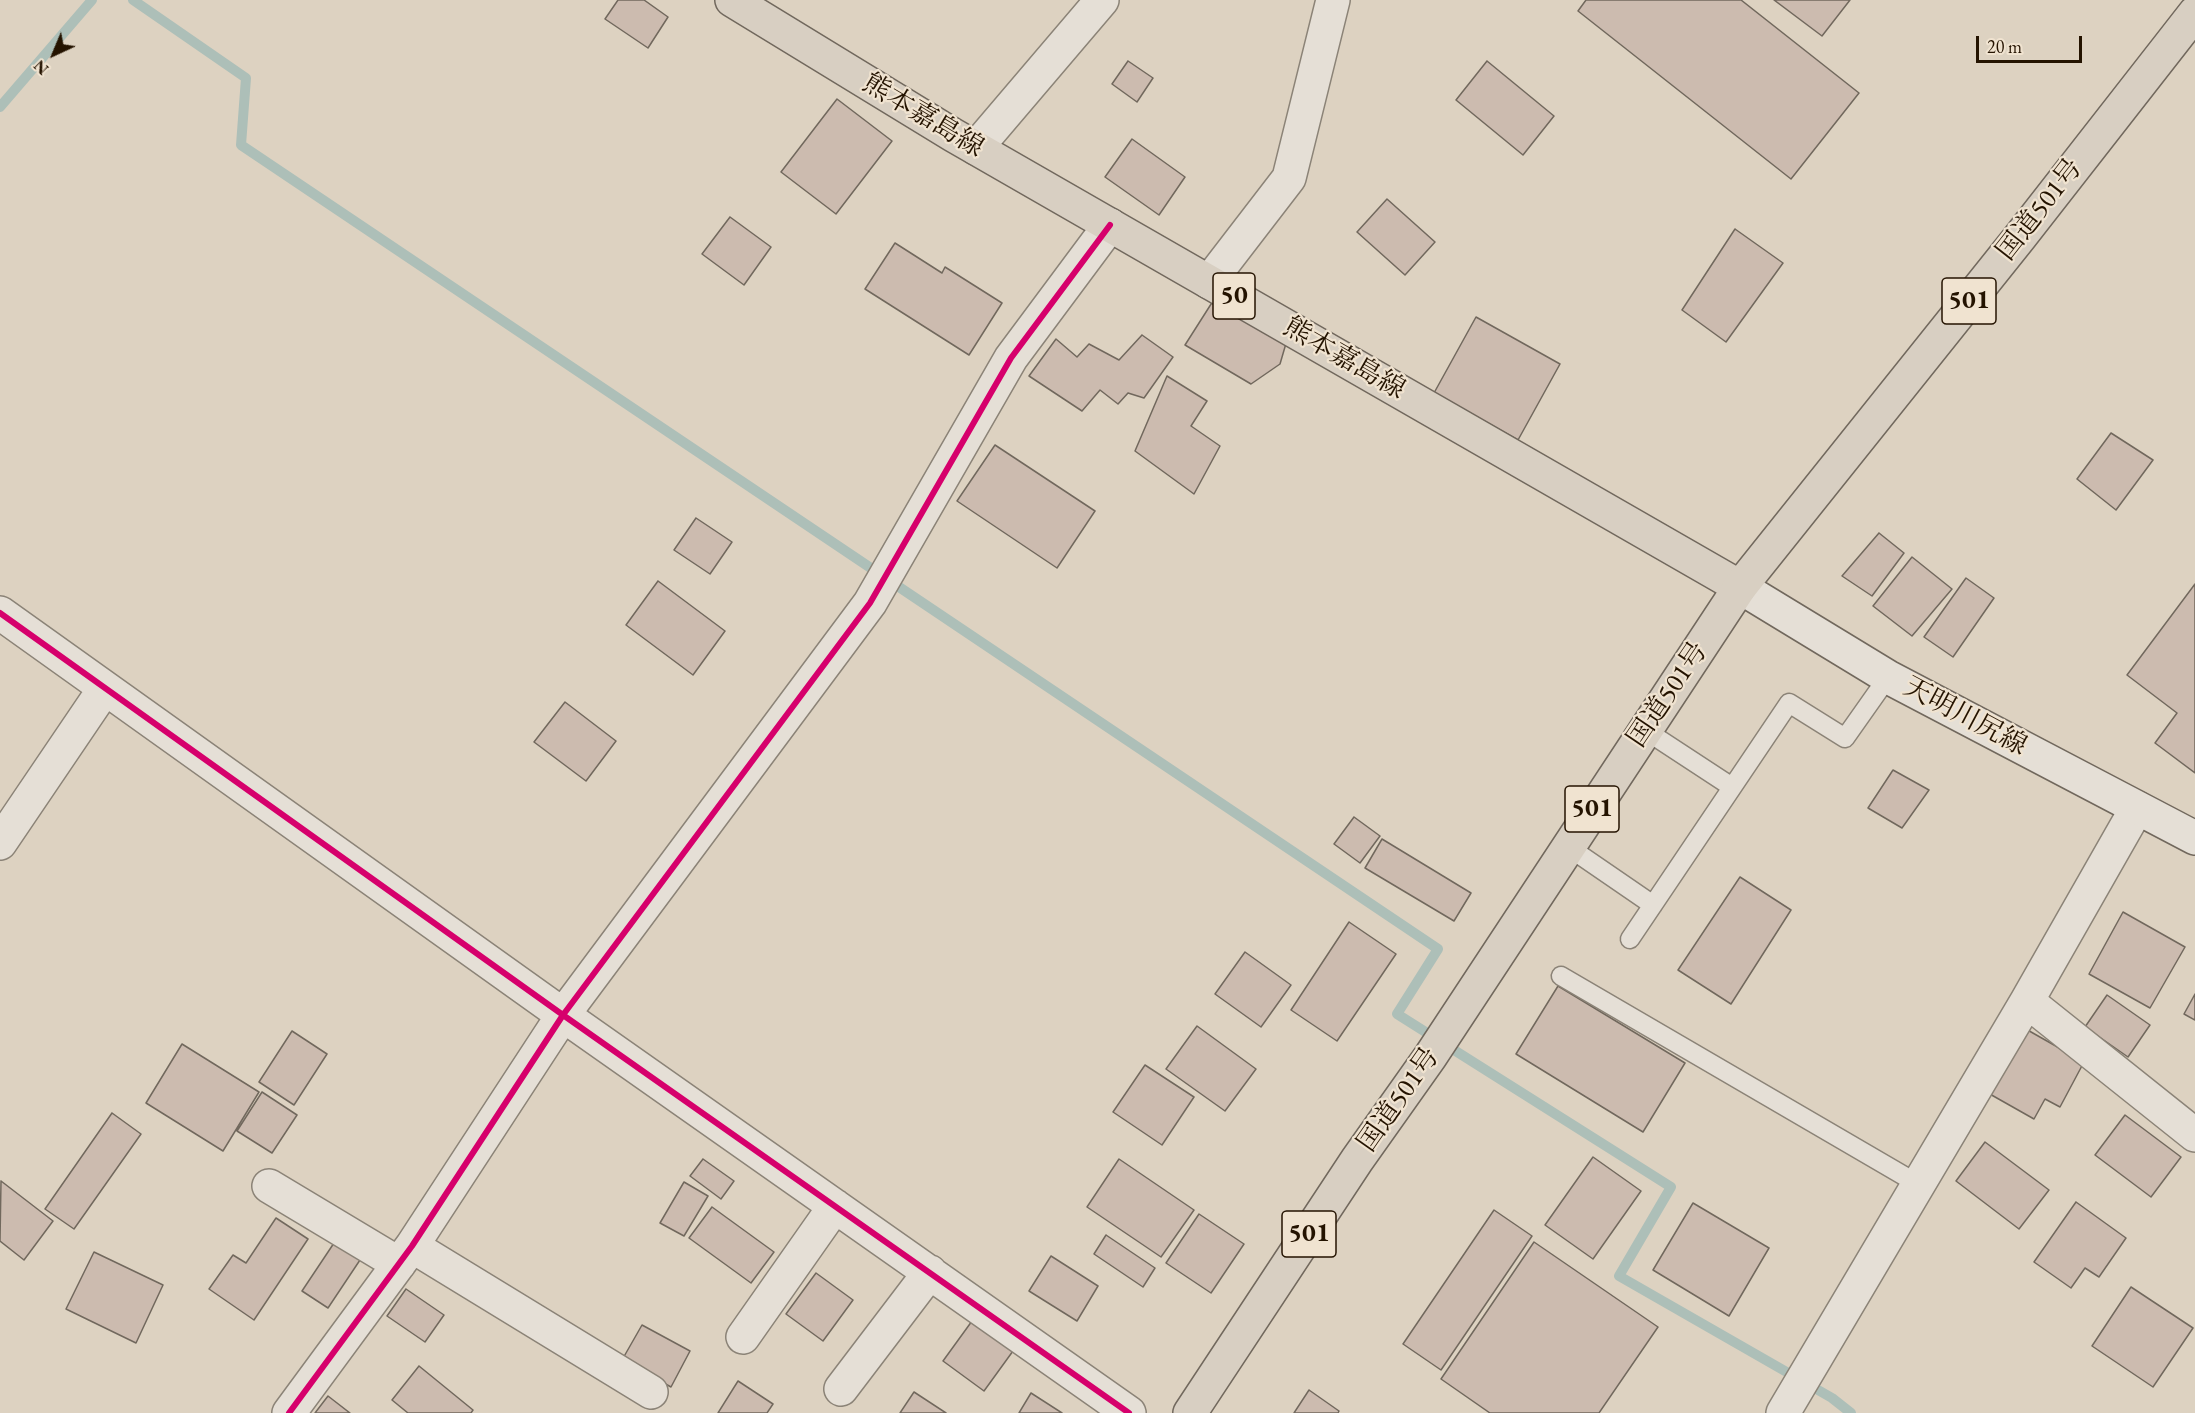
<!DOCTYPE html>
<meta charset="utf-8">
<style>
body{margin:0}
#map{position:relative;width:2195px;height:1413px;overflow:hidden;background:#ddd2c1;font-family:"EB Garamond",serif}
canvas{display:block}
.north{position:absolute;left:24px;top:24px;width:60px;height:60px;-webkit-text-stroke:4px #f0e3d0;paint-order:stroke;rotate:224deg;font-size:16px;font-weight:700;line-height:24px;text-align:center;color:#241300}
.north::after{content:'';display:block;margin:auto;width:21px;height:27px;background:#241300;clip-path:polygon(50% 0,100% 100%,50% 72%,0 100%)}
.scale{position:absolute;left:1976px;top:36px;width:106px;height:27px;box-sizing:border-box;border:3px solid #241300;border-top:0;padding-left:8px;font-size:18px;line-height:21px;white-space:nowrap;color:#241300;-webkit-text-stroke:4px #f0e3d0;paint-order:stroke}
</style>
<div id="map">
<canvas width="2195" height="1413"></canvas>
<div class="north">N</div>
<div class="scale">20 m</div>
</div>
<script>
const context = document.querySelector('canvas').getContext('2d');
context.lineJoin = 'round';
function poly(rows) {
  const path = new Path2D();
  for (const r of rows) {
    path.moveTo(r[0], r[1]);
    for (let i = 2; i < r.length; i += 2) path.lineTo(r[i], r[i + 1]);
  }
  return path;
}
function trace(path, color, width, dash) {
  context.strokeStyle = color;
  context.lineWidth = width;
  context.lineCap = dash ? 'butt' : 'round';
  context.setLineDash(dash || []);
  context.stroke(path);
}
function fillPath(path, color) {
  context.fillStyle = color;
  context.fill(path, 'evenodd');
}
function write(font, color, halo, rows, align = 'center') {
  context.font = font + ' "EB Garamond","Noto Serif JP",serif';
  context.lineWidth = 4.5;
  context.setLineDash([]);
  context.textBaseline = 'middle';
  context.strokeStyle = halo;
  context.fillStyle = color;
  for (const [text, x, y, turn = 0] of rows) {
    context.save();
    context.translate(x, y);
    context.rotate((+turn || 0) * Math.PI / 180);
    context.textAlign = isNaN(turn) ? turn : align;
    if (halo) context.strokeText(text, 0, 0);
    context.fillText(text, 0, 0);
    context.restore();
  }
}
const stream = poly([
 [133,0,246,78,241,145,1438,949,1397,1014,1671,1187,1619,1276,1832,1398,1851,1413],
 [0,107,92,0]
]);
const building = poly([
 [618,0,644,0,668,17,648,48,605,19,618,0],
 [1586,0,1741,0,1859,93,1791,179,1578,11,1586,0],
 [1774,0,1850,0,1822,36,1774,0],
 [1128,61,1153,78,1137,102,1112,84,1128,61],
 [1487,61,1554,116,1523,155,1456,100,1487,61],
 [837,99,892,141,836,214,781,172,837,99],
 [1132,139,1185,177,1159,215,1105,177,1132,139],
 [1387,199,1435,242,1405,275,1357,232,1387,199],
 [730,217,771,247,744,285,702,254,730,217],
 [1735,229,1783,263,1726,342,1682,310,1735,229],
 [895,243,942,273,945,267,1002,303,969,355,865,289,895,243],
 [1213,301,1287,340,1280,364,1251,384,1185,345,1213,301],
 [1476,317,1560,364,1518,440,1434,393,1476,317],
 [1142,335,1173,357,1144,398,1128,393,1118,404,1100,390,1082,411,1029,376,1056,339,1077,357,1089,344,1119,360,1142,335],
 [1167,376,1207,401,1191,426,1220,446,1194,494,1135,451,1167,376],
 [2111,433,2153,460,2116,510,2077,479,2111,433],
 [995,445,1095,511,1057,568,957,501,995,445],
 [696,518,732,542,710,574,674,550,696,518],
 [1879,533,1904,553,1872,596,1842,576,1879,533],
 [1912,557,1952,589,1912,636,1873,606,1912,557],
 [1966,578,1994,598,1953,657,1924,637,1966,578],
 [658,581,725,631,693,675,626,625,658,581],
 [2195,584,2195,773,2155,743,2177,713,2127,675,2195,584],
 [565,702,616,741,586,781,534,742,565,702],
 [1893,770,1929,790,1902,828,1868,808,1893,770],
 [1354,817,1380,836,1360,863,1334,844,1354,817],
 [1382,839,1471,893,1454,921,1365,868,1382,839],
 [1740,877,1791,910,1731,1004,1678,970,1740,877],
 [2123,912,2185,947,2150,1008,2089,974,2123,912],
 [1349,922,1396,954,1337,1041,1291,1010,1349,922],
 [1245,952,1291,985,1261,1027,1215,994,1245,952],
 [1558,986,1685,1063,1643,1132,1516,1054,1558,986],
 [2195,994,2195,1020,2184,1014,2195,994],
 [2107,995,2150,1025,2128,1057,2085,1027,2107,995],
 [1197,1026,1256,1069,1225,1111,1166,1069,1197,1026],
 [2024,1028,2084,1062,2060,1107,2045,1099,2034,1119,1988,1093,2024,1028],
 [292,1031,327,1054,294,1105,259,1082,292,1031],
 [182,1044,259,1092,223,1151,146,1103,182,1044],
 [1145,1065,1194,1097,1162,1145,1113,1112,1145,1065],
 [262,1092,297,1115,272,1153,237,1131,262,1092],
 [112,1113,141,1134,74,1229,45,1209,112,1113],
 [2125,1115,2181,1157,2151,1197,2095,1155,2125,1115],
 [1985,1142,2049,1190,2019,1229,1956,1181,1985,1142],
 [1593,1157,1641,1191,1593,1259,1545,1225,1593,1157],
 [703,1159,734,1181,721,1199,690,1176,703,1159],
 [1119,1159,1194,1210,1161,1257,1087,1207,1119,1159],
 [1,1181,53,1221,24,1260,0,1241,1,1181],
 [684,1182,708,1196,684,1236,660,1223,684,1182],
 [2076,1202,2126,1238,2099,1277,2085,1268,2071,1288,2034,1262,2076,1202],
 [1693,1203,1769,1248,1729,1316,1653,1270,1693,1203],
 [712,1207,774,1252,751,1283,689,1238,712,1207],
 [1494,1210,1532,1236,1441,1370,1403,1344,1494,1210],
 [1199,1214,1244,1244,1211,1293,1166,1263,1199,1214],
 [276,1218,308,1239,254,1320,209,1289,233,1255,246,1263,276,1218],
 [1106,1235,1155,1268,1143,1287,1094,1254,1106,1235],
 [1534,1242,1658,1327,1599,1413,1490,1413,1441,1379,1534,1242],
 [334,1243,360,1260,328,1308,302,1291,334,1243],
 [94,1252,163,1285,136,1343,66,1309,94,1252],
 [1051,1256,1098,1286,1077,1321,1029,1291,1051,1256],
 [816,1273,853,1300,823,1341,786,1314,816,1273],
 [2131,1287,2193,1328,2153,1387,2092,1346,2131,1287],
 [406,1289,444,1315,425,1342,387,1316,406,1289],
 [972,1321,1013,1351,984,1391,943,1361,972,1321],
 [642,1325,690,1351,671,1387,622,1360,642,1325],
 [419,1366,473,1410,471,1413,408,1413,392,1400,419,1366],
 [738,1381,773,1404,767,1413,718,1413,738,1381],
 [1309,1390,1339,1411,1338,1413,1294,1413,1309,1390],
 [914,1392,946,1413,900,1413,914,1392],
 [1031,1393,1062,1413,1019,1413,1031,1393],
 [328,1396,350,1413,315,1413,328,1396]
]);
const lane = poly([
 [1645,730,1732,787],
 [1567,846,1653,905],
 [1630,939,1789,703,1845,738,1888,677],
 [1561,976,1918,1184]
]);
const street = poly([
 [976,148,1102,0],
 [1209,282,1289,178,1333,0],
 [0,613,563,1015,1129,1413],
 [0,843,105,688],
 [2027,1001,2195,1135],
 [269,1186,399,1264],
 [412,1246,651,1392],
 [743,1337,835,1206],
 [841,1389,930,1272],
 [289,1413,412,1246,563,1015,870,603,1011,358,1110,225],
 [1783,1413,2027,1001,2137,808]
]);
const secondary = poly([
 [1740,587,1888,677,2195,838]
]);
const primary = poly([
 [732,0,953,135,1740,587]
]);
const highway = poly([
 [1190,1413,1357,1160,1430,1057,1740,587,2020,237,2195,13]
]);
const cycleway = poly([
 [0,613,563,1015,1129,1413],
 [289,1413,412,1246,563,1015,870,603,1011,358,1110,225]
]);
const shields = [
 [1234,296,42],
 [1969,301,54],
 [1592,809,54],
 [1309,1234,54]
];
const shieldNames = [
 ["50",1234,296],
 ["501",1969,301],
 ["501",1592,809],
 ["501",1309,1234]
];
const streetNames = [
 ["熊本嘉島線",923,116,31],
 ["国道501号",2040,210,-52],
 ["熊本嘉島線",1344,359,30],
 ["国道501号",1668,695,-56],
 ["天明川尻線",1965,717,28],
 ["国道501号",1399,1100,-55]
];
trace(stream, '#adbfb8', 10);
fillPath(building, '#ccbbaf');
trace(building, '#71685d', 1.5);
trace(lane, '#8b8377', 21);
trace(street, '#8b8377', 36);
trace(secondary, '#71685d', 36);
trace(primary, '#71685d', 36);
trace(highway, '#71685d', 36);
trace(lane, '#e5dfd6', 18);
trace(street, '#e5dfd6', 33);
trace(secondary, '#e5dfd6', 33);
trace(primary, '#d8cfc2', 33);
trace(highway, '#d8cfc2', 33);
trace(cycleway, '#d6006c', 6);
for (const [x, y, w] of shields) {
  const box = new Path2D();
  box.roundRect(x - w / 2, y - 23, w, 46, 4.5);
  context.fillStyle = '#f0e3d0';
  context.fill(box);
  trace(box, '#241300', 1.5);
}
write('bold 26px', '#241300', null, shieldNames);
write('27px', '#241300', '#f0e3d0', streetNames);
</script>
